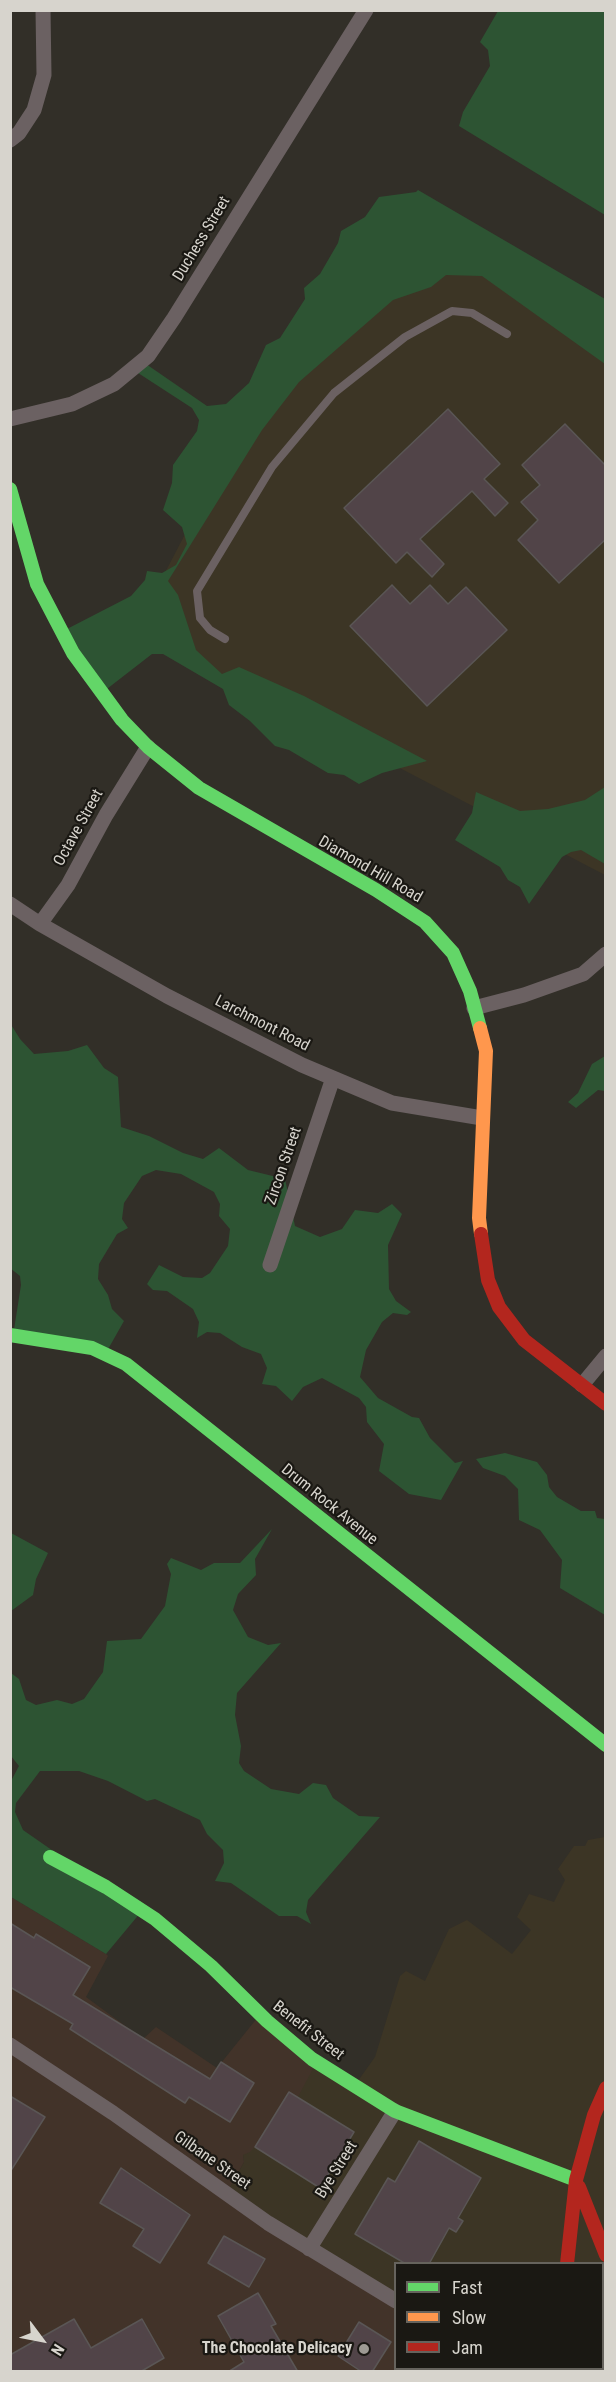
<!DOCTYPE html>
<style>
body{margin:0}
#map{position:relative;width:616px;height:2382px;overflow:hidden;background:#322f28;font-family:"Roboto Condensed",sans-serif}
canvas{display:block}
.frame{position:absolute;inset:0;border:12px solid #d7d4cd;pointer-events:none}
.legend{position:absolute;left:394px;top:2262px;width:210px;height:108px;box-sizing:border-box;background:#1a1813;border:2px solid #66635d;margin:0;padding:8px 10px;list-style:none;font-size:18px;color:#d7d4cd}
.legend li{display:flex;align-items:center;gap:12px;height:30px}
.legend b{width:30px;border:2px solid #66635d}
.north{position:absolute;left:12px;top:2310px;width:60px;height:60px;-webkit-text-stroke:4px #1a1813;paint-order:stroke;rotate:122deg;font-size:16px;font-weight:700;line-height:24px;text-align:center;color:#d7d4cd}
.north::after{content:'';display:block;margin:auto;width:21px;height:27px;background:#d7d4cd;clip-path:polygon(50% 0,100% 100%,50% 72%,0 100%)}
</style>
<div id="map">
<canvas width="616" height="2382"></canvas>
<div class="frame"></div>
<ul class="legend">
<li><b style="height:8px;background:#63d668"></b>Fast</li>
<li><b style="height:8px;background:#ff974d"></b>Slow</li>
<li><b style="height:8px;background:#b3261e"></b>Jam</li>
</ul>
<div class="north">N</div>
</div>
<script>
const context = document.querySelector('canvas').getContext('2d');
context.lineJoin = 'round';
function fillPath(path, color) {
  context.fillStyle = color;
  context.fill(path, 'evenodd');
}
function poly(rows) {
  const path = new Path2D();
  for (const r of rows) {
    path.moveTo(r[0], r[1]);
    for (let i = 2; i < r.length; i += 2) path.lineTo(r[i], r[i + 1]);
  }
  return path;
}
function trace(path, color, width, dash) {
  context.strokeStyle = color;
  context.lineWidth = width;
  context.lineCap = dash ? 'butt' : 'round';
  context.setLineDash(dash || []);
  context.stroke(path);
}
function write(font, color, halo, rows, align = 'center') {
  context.font = font + ' "Roboto Condensed",sans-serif';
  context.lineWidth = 4.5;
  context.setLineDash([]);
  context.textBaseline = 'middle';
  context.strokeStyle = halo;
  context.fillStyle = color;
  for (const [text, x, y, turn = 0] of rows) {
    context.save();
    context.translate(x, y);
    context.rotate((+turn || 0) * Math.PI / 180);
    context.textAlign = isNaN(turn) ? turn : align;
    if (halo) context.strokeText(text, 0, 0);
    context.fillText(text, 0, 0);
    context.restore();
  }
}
const built = poly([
 [461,230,605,332,605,875,135,630,252,406],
 [605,1837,605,2371,422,2372,420,2369,602,2368,602,2264,396,2264,395,2301,227,2193,244,2162,243,2155,316,2063,355,2085,375,2057,400,1976,406,1971,425,1981,449,1929,467,1920,512,1954,531,1930,517,1917,529,1894,554,1902,565,1880,558,1869,574,1846,585,1846,588,1840]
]);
const industrial = poly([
 [11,1897,106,1954,108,1956,86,1997,143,2039,156,2027,217,2068,258,2017,316,2063,291,2110,250,2152,243,2155,244,2162,227,2193,395,2301,396,2368,420,2369,422,2371,11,2372]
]);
const green = poly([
 [498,11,605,11,605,215,459,126,463,112,490,66,488,50,480,42],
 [418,190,605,299,605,364,482,276,446,275,431,287,393,300,299,382,262,430,168,581,178,595,196,650,222,674,239,667,304,696,427,761,382,773,359,784,344,775,328,773,289,750,275,746,250,721,229,705,223,689,163,654,152,654,103,692,65,630,131,596,145,580,147,571,162,573,176,565,187,544,182,527,163,510,172,483,173,465,197,431,199,420,192,408,135,371,146,364,207,406,226,404,249,383,266,345,280,338,305,299,304,288,320,274,338,243,341,231,365,217,379,197,416,192],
 [605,787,605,864,581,850,571,852,562,857,529,904,520,887,508,880,500,867,455,840,472,813,476,792,520,811,548,809,585,800],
 [10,1023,20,1039,34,1054,68,1051,87,1045,104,1068,118,1077,121,1127,149,1136,183,1153,203,1159,219,1148,248,1170,285,1179,295,1226,320,1237,342,1229,355,1210,378,1213,392,1204,402,1214,388,1245,389,1289,396,1301,411,1312,407,1315,393,1313,382,1322,366,1350,360,1377,378,1398,412,1417,419,1418,430,1438,455,1463,463,1461,441,1500,409,1494,379,1471,384,1444,367,1422,366,1407,359,1398,322,1378,303,1387,292,1401,276,1386,262,1384,267,1368,261,1354,242,1347,220,1333,207,1332,197,1338,199,1322,193,1309,167,1291,153,1290,147,1284,159,1265,183,1277,202,1278,210,1273,228,1246,230,1229,219,1216,220,1204,214,1192,181,1174,156,1170,142,1176,124,1203,122,1219,128,1228,117,1234,99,1264,98,1279,108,1295,112,1309,124,1321,107,1351,13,1336,21,1285,20,1276,10,1268],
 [605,1056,605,1091,598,1090,576,1108,568,1102,578,1093,592,1064],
 [505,1453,537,1462,547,1475,549,1487,557,1497,581,1511,595,1511,597,1518,605,1519,605,1615,560,1588,562,1560,540,1530,519,1520,518,1489,505,1476,483,1468,476,1459],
 [272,1529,255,1559,256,1575,238,1594,233,1610,248,1637,268,1645,281,1643,237,1693,235,1715,241,1746,239,1763,244,1771,271,1789,299,1794,313,1783,326,1785,333,1798,359,1816,380,1817,308,1900,306,1912,311,1924,297,1916,279,1916,231,1883,215,1881,224,1863,223,1850,207,1834,200,1820,155,1799,147,1801,108,1781,79,1771,40,1771,16,1803,15,1812,23,1830,141,1912,106,1954,11,1897,11,1781,19,1766,11,1756,11,1673,19,1679,26,1700,36,1705,57,1700,72,1704,84,1699,103,1672,107,1641,141,1639,165,1606,171,1574,167,1564,171,1558,201,1570,214,1563,240,1563],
 [11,1533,48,1553,36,1579,33,1595,11,1611]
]);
const building = poly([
 [448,409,500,464,484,479,508,503,495,516,472,491,420,539,444,564,432,577,407,552,396,563,344,508,448,409],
 [565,424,606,466,606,539,559,583,518,540,538,520,521,502,540,485,522,465,565,424],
 [392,585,410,604,430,585,448,604,466,587,507,630,427,706,350,626,392,585],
 [10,1923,34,1938,36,1934,90,1967,73,1995,210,2079,221,2062,254,2083,230,2122,189,2097,185,2103,70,2029,73,2024,10,1987,10,1923],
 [289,2092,354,2132,320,2188,255,2147,289,2092],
 [10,2096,45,2117,10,2172,10,2096],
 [419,2141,481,2178,458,2218,463,2221,456,2232,449,2228,429,2264,406,2264,355,2234,388,2178,395,2182,419,2141],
 [121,2168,190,2215,160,2263,133,2246,144,2229,100,2203,121,2168],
 [224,2236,265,2259,249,2287,208,2263,224,2236],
 [258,2293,276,2324,271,2326,298,2372,228,2372,244,2362,218,2316,258,2293],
 [74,2319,91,2348,142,2319,164,2358,140,2372,10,2372,10,2355,74,2319],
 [359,2322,391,2342,372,2372,362,2372,338,2356,359,2322]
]);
const lane = poly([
 [225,639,210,630,200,618,197,591,272,467,334,393,405,337,452,311,472,313,507,334]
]);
const street = poly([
 [10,140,19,133,34,110,44,75,43,10],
 [10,419,72,404,114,384,148,356,174,318,366,10],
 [10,904,40,924,167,996,302,1065,392,1103,482,1118],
 [40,924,68,885,106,815,148,747],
 [474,1008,524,995,583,974,606,954],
 [270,1265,333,1078],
 [582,1385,606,1356],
 [10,2045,113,2113,268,2223,396,2301],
 [309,2249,395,2111],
 [510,2368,515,2372],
 [437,2372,438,2368]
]);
const fast = poly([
 [10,489,37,584,73,653,122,720,148,747,199,788,376,890,425,922,453,953,470,991,480,1028],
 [10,1335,92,1348,126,1364,606,1745],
 [50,1857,106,1887,155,1919,211,1966,267,2021,312,2059,395,2111,576,2180],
 [536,2368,536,2372]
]);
const slow = poly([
 [480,1028,486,1051,479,1218,481,1234],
 [602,2305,606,2305]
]);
const jam = poly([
 [481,1234,488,1280,499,1307,524,1340,606,1404],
 [579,2187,606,2255],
 [567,2264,576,2180,594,2115,606,2088]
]);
const markers = [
 [364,2349,6,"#9d9a93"]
];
const streetNames = [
 ["Duchess Street",202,239,-59],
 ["Octave Street",79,828,-61],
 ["Diamond Hill Road",370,870,30],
 ["Larchmont Road",262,1024,27],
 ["Zircon Street",284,1166,-71],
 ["Drum Rock Avenue",329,1505,39],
 ["Benefit Street",308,2031,38],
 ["Gilbane Street",212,2161,35],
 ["Bye Street",337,2170,-58]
];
const poiNames = [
 ["The Chocolate Delicacy",352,2349]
];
fillPath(built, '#3c3525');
fillPath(industrial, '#423329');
fillPath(green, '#2d5433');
fillPath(building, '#514448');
trace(building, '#5a5655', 1.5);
trace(lane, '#6b6162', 8);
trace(street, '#6b6162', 15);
trace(fast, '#63d668', 14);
trace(slow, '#ff974d', 14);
trace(jam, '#b3261e', 14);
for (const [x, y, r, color] of markers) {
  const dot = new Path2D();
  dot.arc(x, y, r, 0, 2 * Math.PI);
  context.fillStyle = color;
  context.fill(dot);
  trace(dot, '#1a1813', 2);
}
write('16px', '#d7d4cd', '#1a1813', streetNames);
write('bold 16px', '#d7d4cd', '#1a1813', poiNames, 'right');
</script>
